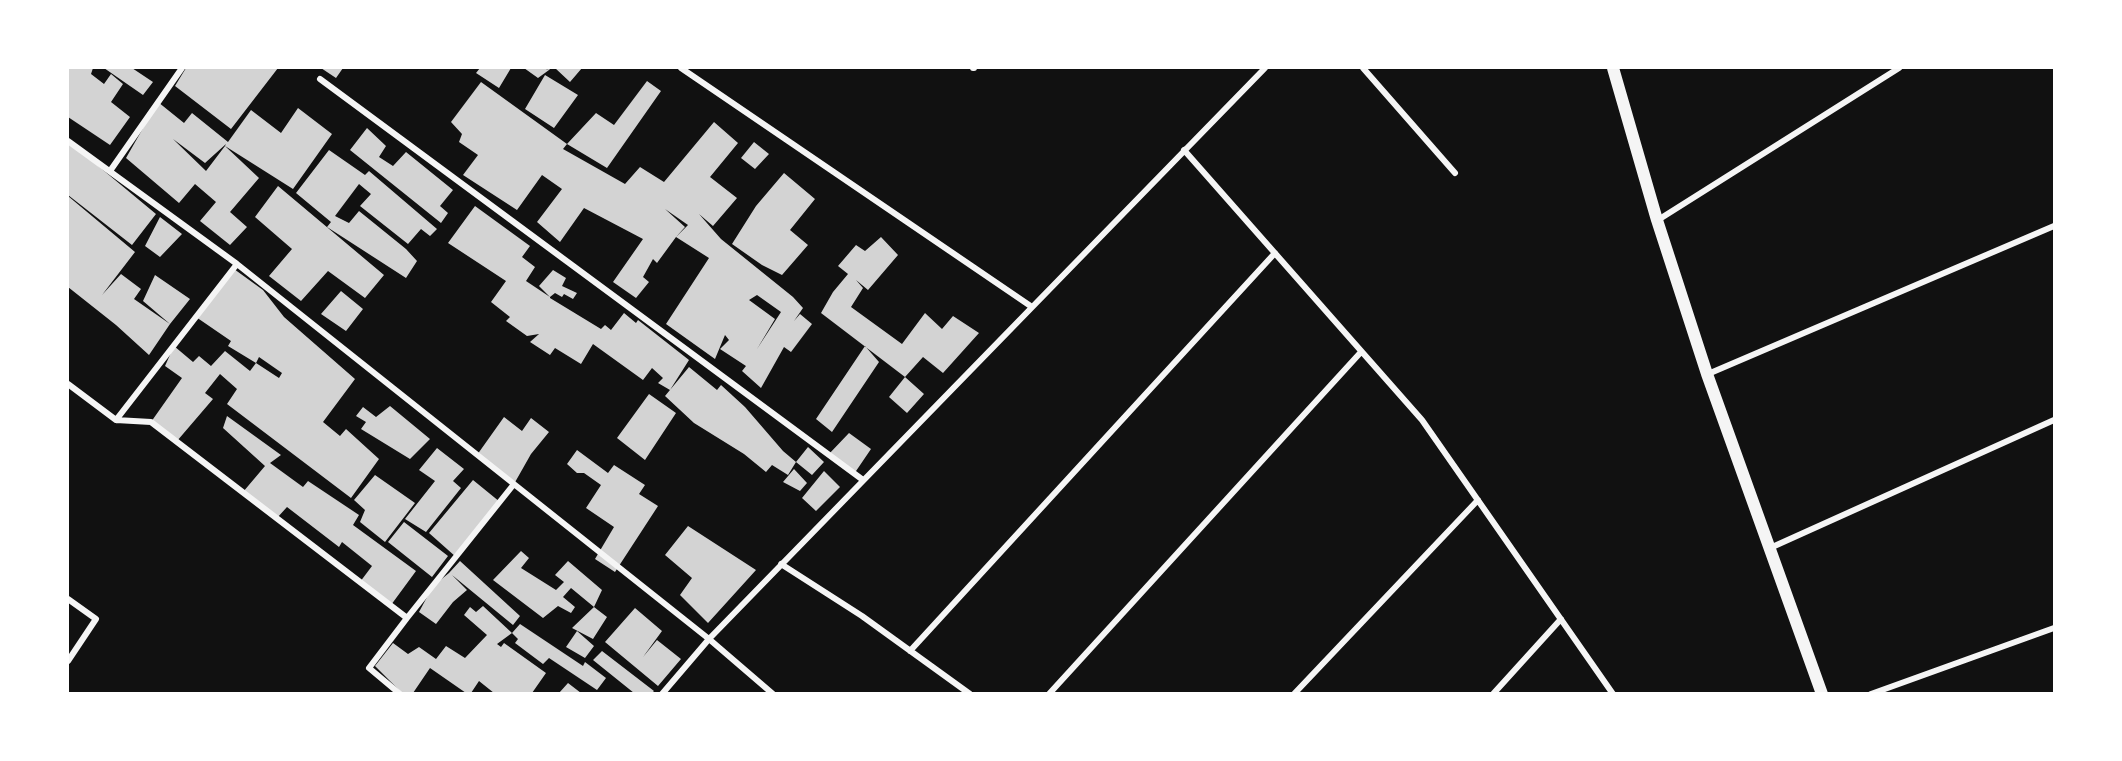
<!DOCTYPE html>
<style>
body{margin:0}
#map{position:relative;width:2122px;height:761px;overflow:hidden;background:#111;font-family:Quicksand,sans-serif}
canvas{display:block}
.frame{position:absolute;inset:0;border:69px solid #fff;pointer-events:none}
</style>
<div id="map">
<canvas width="2122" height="761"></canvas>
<div class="frame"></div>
</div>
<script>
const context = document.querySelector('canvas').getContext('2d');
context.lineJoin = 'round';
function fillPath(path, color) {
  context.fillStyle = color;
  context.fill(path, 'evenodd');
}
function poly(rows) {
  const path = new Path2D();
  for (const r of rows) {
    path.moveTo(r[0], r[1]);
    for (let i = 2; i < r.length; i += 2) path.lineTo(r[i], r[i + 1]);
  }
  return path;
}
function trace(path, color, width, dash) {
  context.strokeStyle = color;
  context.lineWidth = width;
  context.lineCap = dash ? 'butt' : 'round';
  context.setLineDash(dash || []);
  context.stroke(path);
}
const building = poly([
 [68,68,93,68,91,74,104,84,111,74,123,84,111,102,130,117,110,145,68,117],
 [104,68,132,68,153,82,143,95],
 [186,68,246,69,278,68,231,129,175,86],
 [321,68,343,68,336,78],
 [480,68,511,68,499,88,476,73],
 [524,68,543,68,549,70,545,68,551,68,549,70,538,78],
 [555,68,582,68,570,82],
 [545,75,578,95,554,128,525,109],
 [647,81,661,91,607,168,567,144,596,113,614,125],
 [481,82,567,144,563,149,625,184,640,167,664,182,714,122,738,143,710,177,737,198,713,226,699,214,721,239,793,297,803,308,794,321,800,314,812,324,791,352,784,347,761,388,742,371,746,366,720,349,729,340,725,335,715,359,666,324,709,258,676,237,657,263,653,259,643,277,649,282,636,298,613,282,643,239,584,208,560,242,537,222,562,189,542,175,517,210,463,175,478,155,459,142,462,134,451,122],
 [665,209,688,225,676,237,685,227],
 [757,295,781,312,757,349,775,319,749,300],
 [158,102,184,123,192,113,228,142,251,110,281,133,298,108,332,134,293,189,225,146,226,144,205,163,173,139,206,171,225,146,259,178,230,212,247,227,230,245,200,221,216,202,195,184,179,203,126,158],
 [367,128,386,146,379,157,393,166,406,152,453,190,440,206,448,213,441,223,350,150],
 [68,141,156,214,132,245,68,195],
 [754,142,769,154,755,169,741,158],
 [329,150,365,175,369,171,437,229,430,236,421,229,408,244,360,206,371,194,359,184,335,216,349,223,359,211,406,249,417,261,406,278,327,227,331,222,296,193],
 [784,173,815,199,790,230,808,245,782,275,762,265,732,244,756,206],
 [278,186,384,275,365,298,328,271,301,301,269,276,292,249,255,217],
 [68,196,135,252,102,295,121,274,141,289,134,299,170,324,149,355,116,325,68,287],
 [475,206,530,246,522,257,535,267,526,281,550,297,539,286,553,270,566,278,562,286,577,293,573,299,564,294,562,297,555,293,550,297,550,298,601,329,605,325,611,330,624,313,636,323,638,320,689,360,670,390,658,383,663,378,652,368,643,380,593,344,581,364,555,348,550,355,530,342,539,334,527,336,506,321,510,317,491,302,506,281,448,243],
 [160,217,182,234,160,257,145,246],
 [881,237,898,255,868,290,856,280,863,288,851,307,902,344,925,313,942,329,953,316,979,333,943,373,923,357,905,377,924,394,907,413,889,397,905,377,821,313,833,292,848,274,838,266,856,245,865,251],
 [234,269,263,290,284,317,355,379,323,422,340,436,346,429,379,459,351,498,227,404,237,389,220,374,205,393,213,399,177,441,151,422,182,378,165,366,174,346,193,362,199,356,211,366,225,351,250,371,256,363,279,378,282,373,259,357,256,363,228,346,231,341,196,317],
 [155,275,190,299,170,324,143,301],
 [341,291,363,309,346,331,321,314],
 [865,346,879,362,832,432,816,419],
 [689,367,717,390,721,385,745,407,783,451,796,462,788,475,772,465,766,472,744,454,694,423,665,396],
 [649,394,676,413,645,460,617,438],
 [390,406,430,439,410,459,361,429,366,422,356,416,363,407,376,417],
 [227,416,281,455,270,463,303,487,308,481,359,515,353,525,416,571,391,605,360,582,372,566,342,542,339,547,287,507,277,518,243,492,265,466,223,428],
 [504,417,522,431,531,418,549,432,531,454,514,484,477,455],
 [849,433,871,449,854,474,828,455],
 [808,447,824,462,812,475,796,462],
 [437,448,464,469,453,481,461,488,426,532,405,519,435,481,419,470],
 [577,450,608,473,614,465,645,485,639,494,658,506,615,572,595,559,614,527,586,508,601,485,584,473,577,473,567,464],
 [794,469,807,483,800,491,783,482],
 [824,471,840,487,816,511,802,498],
 [375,475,415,503,385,542,360,522,365,510,354,500],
 [473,480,500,502,456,557,429,533],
 [404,522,448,556,432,577,388,542],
 [688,526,756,570,708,623,680,595,692,578,665,555],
 [521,551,529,558,521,568,556,590,564,582,555,575,568,561,602,590,594,607,607,617,593,639,572,628,594,607,571,588,563,597,575,607,571,613,558,606,543,618,493,580],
 [460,561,520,616,513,625,452,575,467,590,453,602,436,624,419,612,433,586,449,573],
 [483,606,512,633,497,644,501,647,504,643,546,673,532,693,494,693,479,681,471,693,466,693,430,668,413,693,402,693,375,666,393,643,408,654,419,647,436,659,446,646,465,658,487,635,464,615,470,607,476,612],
 [635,608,662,631,643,657,657,640,681,659,658,686,605,642],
 [520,624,583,666,585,662,606,678,597,690,549,658,543,664,515,643,518,639,512,633],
 [577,631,594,646,585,658,566,647],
 [602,651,654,691,652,693,634,693,593,660],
 [568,683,581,693,559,693]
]);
const minor = poly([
 [681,68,1032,307],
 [973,68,974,68],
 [1363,68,1455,173],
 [320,79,863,480],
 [68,141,237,264,709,639,662,694],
 [1184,150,1422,420,1613,694],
 [110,171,182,68],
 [1658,220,1899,68],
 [1708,374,2054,226],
 [68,384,116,420,151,422,407,618,369,668,400,694],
 [116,420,237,264],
 [1770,548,2054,420],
 [781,564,862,616,970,694],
 [68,599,96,619,68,661],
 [407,618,514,484],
 [910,651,1275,253],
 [773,694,709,639,1265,68],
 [1049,694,1361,352],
 [1294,694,1478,500],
 [1493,694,1561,619],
 [1871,694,2054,628]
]);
const secondary = poly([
 [1613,68,1657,220,1707,374,1822,694]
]);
fillPath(building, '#d3d3d3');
trace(minor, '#f5f5f5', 6);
trace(secondary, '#f5f5f5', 12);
</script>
